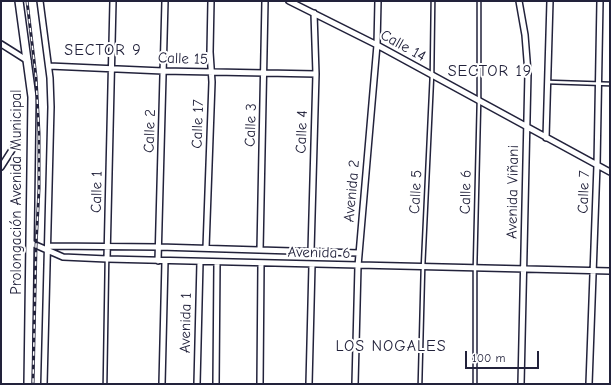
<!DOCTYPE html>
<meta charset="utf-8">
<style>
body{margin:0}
#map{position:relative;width:611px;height:385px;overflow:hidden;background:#fff;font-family:"Comic Neue",sans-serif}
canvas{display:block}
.frame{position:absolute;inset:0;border:2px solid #22223b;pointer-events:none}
.scale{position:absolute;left:465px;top:351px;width:74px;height:18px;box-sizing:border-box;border:2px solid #22223b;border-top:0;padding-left:5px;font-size:12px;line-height:14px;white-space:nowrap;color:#22223b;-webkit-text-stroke:3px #fff;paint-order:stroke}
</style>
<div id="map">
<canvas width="611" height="385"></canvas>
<div class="frame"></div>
<div class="scale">100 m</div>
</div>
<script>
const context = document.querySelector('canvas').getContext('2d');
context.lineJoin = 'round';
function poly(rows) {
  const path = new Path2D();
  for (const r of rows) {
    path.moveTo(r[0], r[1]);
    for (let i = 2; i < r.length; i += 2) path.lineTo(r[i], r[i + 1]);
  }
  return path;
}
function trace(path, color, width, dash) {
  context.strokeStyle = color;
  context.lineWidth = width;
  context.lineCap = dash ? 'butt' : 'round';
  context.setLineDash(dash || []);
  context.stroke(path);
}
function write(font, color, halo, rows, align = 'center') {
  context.font = font + ' "Comic Neue",sans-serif';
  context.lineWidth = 4;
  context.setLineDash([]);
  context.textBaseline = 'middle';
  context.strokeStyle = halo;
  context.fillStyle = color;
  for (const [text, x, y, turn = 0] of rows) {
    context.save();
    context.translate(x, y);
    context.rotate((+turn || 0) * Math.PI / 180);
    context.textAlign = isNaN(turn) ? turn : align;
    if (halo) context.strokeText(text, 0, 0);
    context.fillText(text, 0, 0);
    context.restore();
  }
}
const lane = poly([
 [548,82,610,84],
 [105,384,107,259],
 [420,384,423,267,432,75,433,1],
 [475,384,475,268,479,101,479,1]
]);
const street = poly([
 [40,1,50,78,51,107,44,384],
 [289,1,377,45,610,172],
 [519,1,525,35,528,73,521,384],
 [1,44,28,61],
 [49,66,163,71,316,74],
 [546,138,550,1],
 [1,167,17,142],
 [31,243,63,257,107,259,610,271],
 [48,246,159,247,359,253],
 [206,248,212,82,210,52,211,1],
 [260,250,265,1],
 [311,251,316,74,314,13],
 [107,259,113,1],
 [158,261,165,1],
 [162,384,165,261],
 [197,384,200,262],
 [216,384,217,262],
 [260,384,261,263],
 [309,384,312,265],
 [355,384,358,266,377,45,378,1],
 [589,384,597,165,600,1]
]);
const secondary = poly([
 [19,1,32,97,28,384]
]);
const rail = poly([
 [27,1,36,77,39,133,39,189,36,246,33,384]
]);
const streetNames = [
 ["Calle 14",403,46,29],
 ["Calle 15",183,59,2],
 ["Calle 17",198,124,-88],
 ["Calle 3",251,125,-88],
 ["Calle 2",150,131,-88],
 ["Calle 4",302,132,-88],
 ["Avenida 2",352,191,-85],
 ["Prolongación Avenida Municipal",17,192,-90],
 ["Calle 1",97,192,-89],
 ["Calle 5",416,192,-87],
 ["Calle 6",466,192,-89],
 ["Avenida Viñani",513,192,-89],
 ["Calle 7",584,192,-88],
 ["Avenida 6",319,253,1],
 ["Avenida 1",186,323,-89]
];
const neighbourhoodNames = [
 ["SECTOR 9",103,50],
 ["SECTOR 19",490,71],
 ["LOS NOGALES",391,346]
];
trace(lane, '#22223b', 5.5);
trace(street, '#22223b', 8);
trace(secondary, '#22223b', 10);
trace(lane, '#fff', 2.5);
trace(street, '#fff', 5);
trace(secondary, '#fff', 7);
trace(rail, '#22223b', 3);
trace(rail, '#fff', 1.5, [4.5]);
write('15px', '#22223b', '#fff', streetNames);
context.letterSpacing = '1px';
write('16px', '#22223b', '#fff', neighbourhoodNames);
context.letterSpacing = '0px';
</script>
